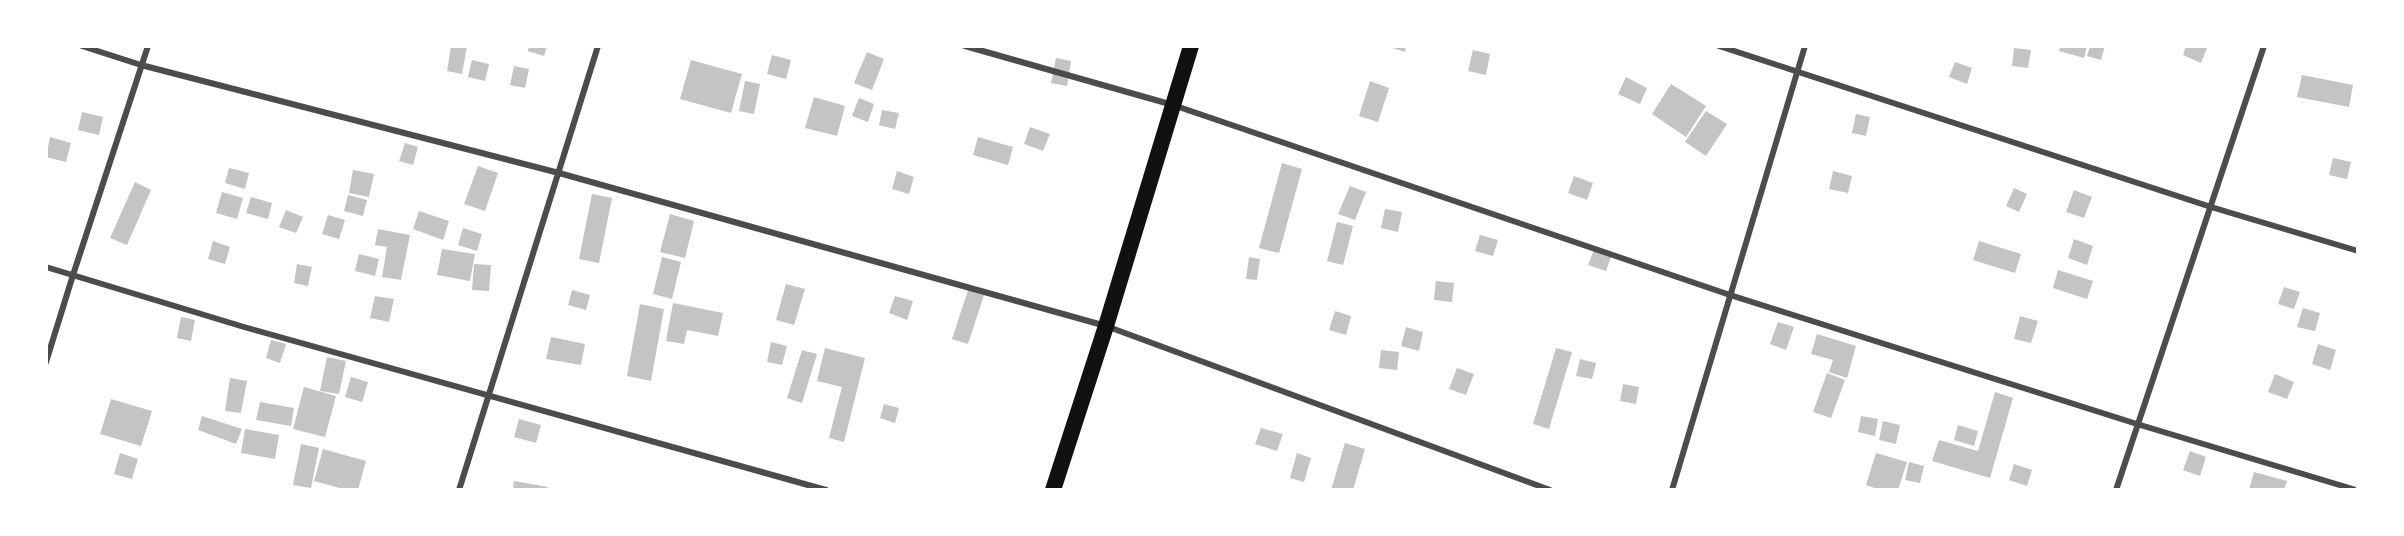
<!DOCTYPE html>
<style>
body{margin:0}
#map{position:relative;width:2404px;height:536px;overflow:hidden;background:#fff;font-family:"Archivo Narrow",sans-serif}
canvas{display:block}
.frame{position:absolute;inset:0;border:48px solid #fff;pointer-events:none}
</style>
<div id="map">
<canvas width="2404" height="536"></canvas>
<div class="frame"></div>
</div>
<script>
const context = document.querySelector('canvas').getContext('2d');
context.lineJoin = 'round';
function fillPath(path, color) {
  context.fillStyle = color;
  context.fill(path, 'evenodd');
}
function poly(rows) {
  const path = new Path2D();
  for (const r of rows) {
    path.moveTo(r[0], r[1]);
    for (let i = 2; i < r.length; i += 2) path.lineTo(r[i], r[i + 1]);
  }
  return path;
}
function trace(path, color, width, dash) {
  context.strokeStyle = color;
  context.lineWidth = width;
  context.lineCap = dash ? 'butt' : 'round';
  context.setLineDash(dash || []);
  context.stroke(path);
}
const building = poly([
 [451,46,467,46,462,74,447,71],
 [529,46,547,46,544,56,528,51],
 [1387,46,1406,46,1405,52],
 [2060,46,2087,46,2084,58,2059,51],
 [2090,46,2105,46,2101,60,2087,56],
 [2186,46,2208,46,2201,63,2183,55],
 [2014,48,2031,50,2028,68,2012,66],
 [1473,50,1490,54,1486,75,1468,71],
 [867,52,884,59,872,90,854,83],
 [772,55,791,60,786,79,767,74],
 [1056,58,1071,61,1067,86,1051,83],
 [472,60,489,64,485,81,468,77],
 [691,60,742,74,731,113,680,99],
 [1955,62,1972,68,1967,84,1949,77],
 [514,66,529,69,525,88,510,85],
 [2302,75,2353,85,2349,107,2297,97],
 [1626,77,1647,88,1640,104,1618,94],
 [745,81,760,84,754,114,739,111],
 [1370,81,1389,88,1378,122,1359,116],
 [1671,84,1706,106,1686,137,1652,114],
 [814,97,845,106,837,136,805,128],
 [859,98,874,104,868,122,852,116],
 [882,110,899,113,895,129,879,125],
 [1706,111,1727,124,1706,156,1685,142],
 [82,112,103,117,99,135,78,130],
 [1856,114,1870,117,1866,136,1852,133],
 [1030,127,1050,134,1043,151,1024,144],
 [50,137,71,143,66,162,46,157],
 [978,137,1013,147,1008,165,973,155],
 [405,143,418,147,413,165,399,161],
 [2333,158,2351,162,2347,179,2329,175],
 [1282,163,1302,169,1279,253,1259,248],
 [478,166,498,173,485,211,464,204],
 [229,168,249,173,245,189,225,183],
 [353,170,374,174,369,197,349,193],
 [897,171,914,177,909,194,892,189],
 [1833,171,1852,176,1848,193,1829,189],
 [1574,176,1593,183,1587,200,1568,193],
 [135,182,151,190,127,245,110,238],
 [1350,186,1366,192,1355,220,1338,214],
 [2014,188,2027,194,2019,212,2006,206],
 [2074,190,2092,197,2084,218,2066,212],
 [222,192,243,198,237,219,216,213],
 [592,194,612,198,599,263,579,259],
 [348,195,367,200,363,216,344,211],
 [251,197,272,203,268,219,246,213],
 [1385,209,1402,212,1398,232,1381,228],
 [286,210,303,217,296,233,279,227],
 [419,211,449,221,443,240,413,229],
 [670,214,694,221,685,258,660,252],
 [328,215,345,220,339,239,322,234],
 [1337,222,1353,226,1343,265,1327,261],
 [463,228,482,234,477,251,458,245],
 [378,229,410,235,401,280,382,277,387,247,375,245],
 [1480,235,1498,240,1493,256,1475,251],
 [2074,239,2093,246,2087,265,2068,258],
 [213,241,230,247,225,264,208,259],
 [1979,241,2021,254,2015,273,1973,260],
 [442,249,475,254,470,281,437,275],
 [1594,250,1611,257,1606,271,1588,265],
 [359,254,379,259,375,276,355,271],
 [662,257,681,262,672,299,653,294],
 [1249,257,1260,259,1257,280,1246,279],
 [297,264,312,267,308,286,294,283],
 [474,264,491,265,489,291,472,290],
 [2058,270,2093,281,2087,299,2053,288],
 [1436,281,1454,283,1452,302,1434,300],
 [786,284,805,289,794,325,776,320],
 [2284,287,2300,292,2294,309,2278,304],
 [572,290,590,295,586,310,568,305],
 [968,290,984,295,968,344,952,339],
 [375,296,394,299,389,322,370,318],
 [895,296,913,301,907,320,889,313],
 [673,303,723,313,718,336,687,330,684,344,666,341],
 [640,304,664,309,651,381,627,376],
 [2303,308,2320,313,2315,331,2297,327],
 [1335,311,1351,316,1346,335,1329,330],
 [2020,316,2038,321,2031,343,2014,339],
 [181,317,195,320,191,341,177,338],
 [1778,322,1794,327,1786,350,1770,344],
 [1406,327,1423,332,1419,351,1401,346],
 [1817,334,1856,346,1847,378,1829,372,1833,360,1811,354],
 [551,337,585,344,581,365,546,359],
 [271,340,286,344,280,363,266,358],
 [771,342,787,346,782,365,767,362],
 [2318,344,2336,350,2330,370,2312,364],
 [825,348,865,358,844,442,829,438,842,387,817,381],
 [1556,348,1572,352,1549,429,1533,424],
 [802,350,817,354,802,403,787,398],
 [1381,350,1399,352,1397,370,1379,368],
 [327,357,346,361,339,394,320,391],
 [1580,359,1596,363,1592,379,1576,376],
 [1457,368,1474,374,1466,395,1449,389],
 [1827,373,1845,380,1831,418,1813,412],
 [2275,374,2294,382,2287,399,2268,392],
 [351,377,368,382,362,402,345,397],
 [230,378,247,381,241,413,225,411],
 [1623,384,1639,387,1636,404,1620,401],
 [304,387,336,396,325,437,293,429],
 [1995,392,2013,398,1990,478,1932,461,1939,440,1978,451],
 [111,399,152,411,141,446,100,434],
 [260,402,294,408,291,426,256,420],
 [884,404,899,408,895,423,880,418],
 [202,416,242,429,236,444,198,430],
 [1861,416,1878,419,1875,436,1858,432],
 [519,419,541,425,536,443,514,437],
 [1883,421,1900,425,1896,444,1879,440],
 [1958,425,1978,431,1974,446,1954,440],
 [1261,428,1283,434,1277,451,1255,444],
 [245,429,279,435,275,459,241,453],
 [1345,443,1365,449,1353,490,1331,490],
 [301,444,319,448,311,488,293,485],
 [323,449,366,461,358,490,347,490,314,481],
 [2190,451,2206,457,2200,476,2183,470],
 [120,453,138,459,132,479,114,474],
 [1297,453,1311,458,1304,482,1290,478],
 [1876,453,1907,462,1898,490,1880,490,1866,485],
 [1909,462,1924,466,1920,483,1905,480],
 [2014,464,2032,470,2027,486,2009,480],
 [2254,472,2287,481,2284,490,2249,490],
 [514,481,548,487,547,490,513,490]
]);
const minor = poly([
 [82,46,141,65,559,173,1106,326,1550,490],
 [965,46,1173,105,1730,295,2137,424,2356,490],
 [1719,46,2211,207,2358,251],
 [46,267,244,327,826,490],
 [46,362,73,275,148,46],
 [459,490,598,46],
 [1672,490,1805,46],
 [2116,490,2264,46]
]);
const trunk = poly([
 [1053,490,1106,326,1191,46]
]);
fillPath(building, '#c4c4c4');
trace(minor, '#4c4c4c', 6);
trace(trunk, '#111', 16);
</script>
